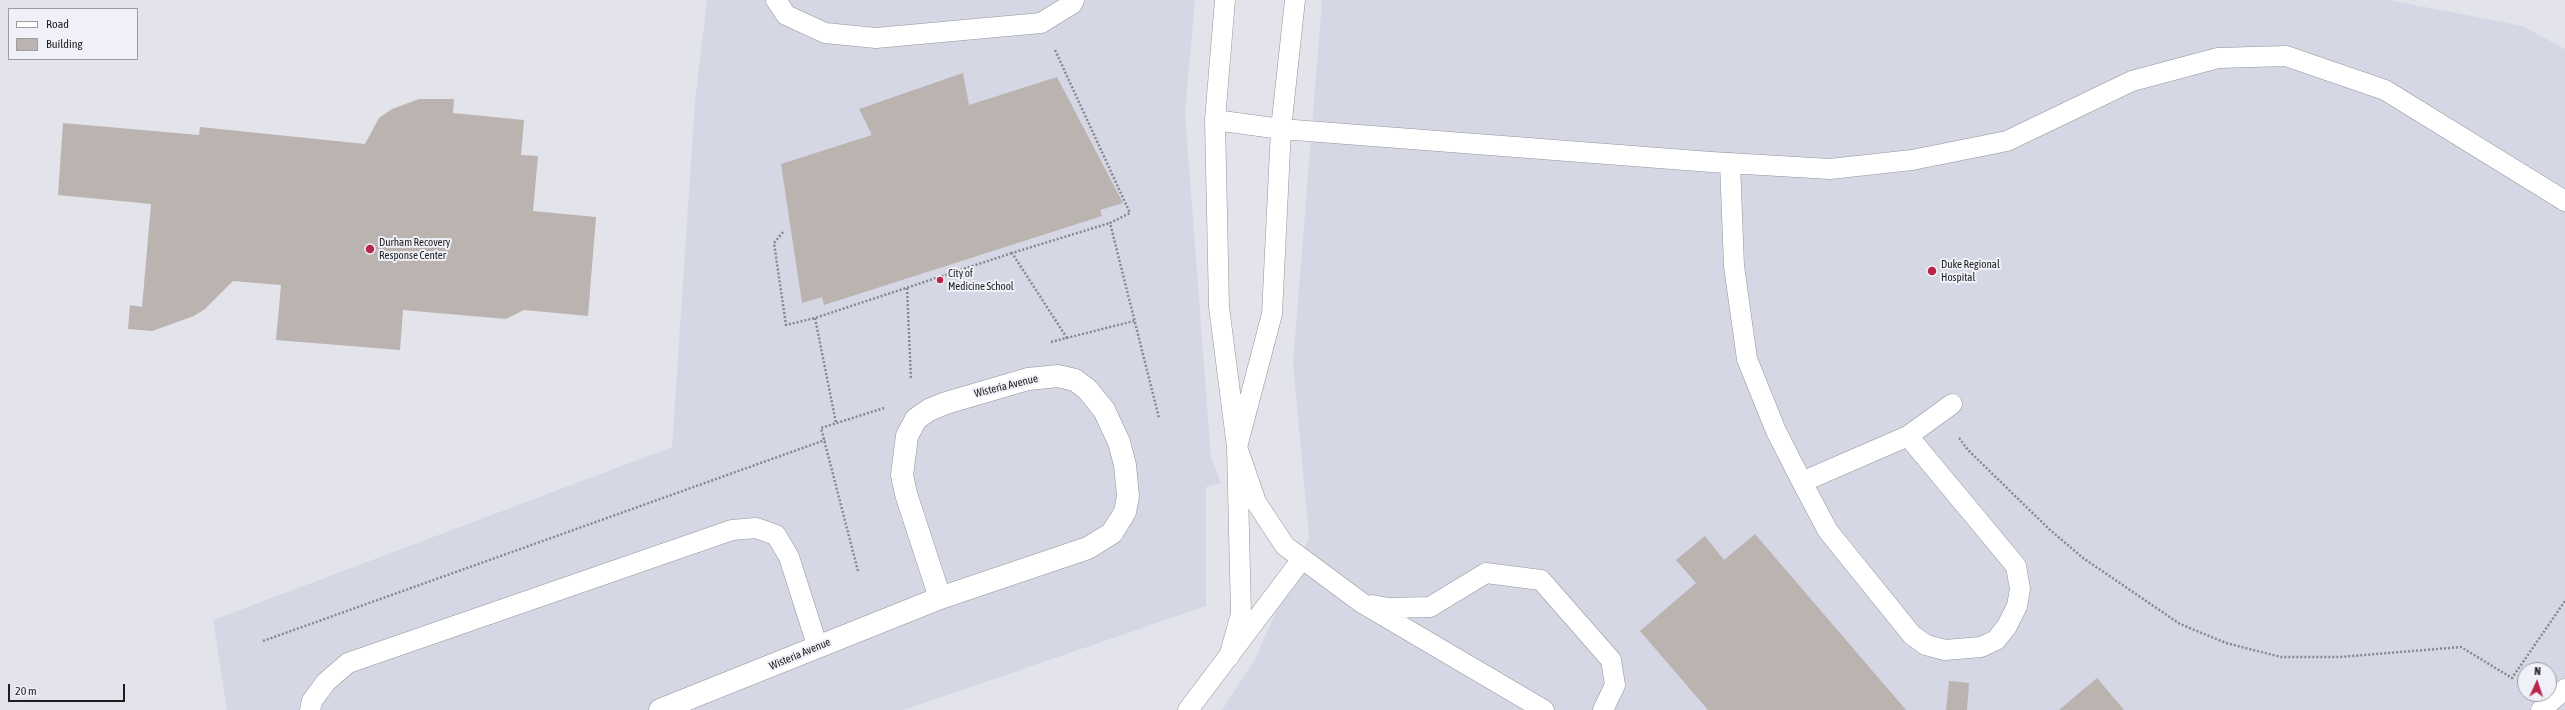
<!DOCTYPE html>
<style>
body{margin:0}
#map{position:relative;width:2565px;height:710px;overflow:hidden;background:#e3e4eb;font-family:"Asap Condensed",sans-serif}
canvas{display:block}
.legend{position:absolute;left:8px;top:8px;width:130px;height:52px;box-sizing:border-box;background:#f0f1f8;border:1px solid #9c9da2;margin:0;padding:5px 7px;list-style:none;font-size:12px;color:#1d1e20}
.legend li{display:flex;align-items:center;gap:8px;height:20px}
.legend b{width:20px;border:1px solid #9c9da2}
.north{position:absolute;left:2517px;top:662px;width:40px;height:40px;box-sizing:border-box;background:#f0f1f8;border:1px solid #9c9da2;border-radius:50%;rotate:3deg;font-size:11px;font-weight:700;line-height:16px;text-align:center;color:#1d1e20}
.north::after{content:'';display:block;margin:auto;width:14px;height:18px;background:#b7264a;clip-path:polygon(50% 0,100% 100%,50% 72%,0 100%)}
.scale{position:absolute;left:8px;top:684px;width:117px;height:18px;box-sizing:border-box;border:2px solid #1d1e20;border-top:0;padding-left:5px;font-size:12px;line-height:14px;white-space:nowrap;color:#1d1e20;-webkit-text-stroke:3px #f0f1f8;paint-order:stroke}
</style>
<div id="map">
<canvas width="2565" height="710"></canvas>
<ul class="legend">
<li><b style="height:5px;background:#fff"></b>Road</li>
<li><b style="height:11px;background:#bab3af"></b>Building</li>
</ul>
<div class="north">N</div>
<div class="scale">20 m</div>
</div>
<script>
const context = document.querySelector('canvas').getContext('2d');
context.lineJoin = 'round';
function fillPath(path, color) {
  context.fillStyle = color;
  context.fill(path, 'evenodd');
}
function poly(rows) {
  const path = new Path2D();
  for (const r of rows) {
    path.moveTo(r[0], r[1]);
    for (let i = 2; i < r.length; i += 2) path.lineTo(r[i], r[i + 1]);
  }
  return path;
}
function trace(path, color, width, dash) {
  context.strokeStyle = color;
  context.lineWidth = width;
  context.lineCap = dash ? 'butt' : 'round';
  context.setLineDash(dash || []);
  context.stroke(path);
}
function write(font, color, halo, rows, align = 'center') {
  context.font = font + ' "Asap Condensed",sans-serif';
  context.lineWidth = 4;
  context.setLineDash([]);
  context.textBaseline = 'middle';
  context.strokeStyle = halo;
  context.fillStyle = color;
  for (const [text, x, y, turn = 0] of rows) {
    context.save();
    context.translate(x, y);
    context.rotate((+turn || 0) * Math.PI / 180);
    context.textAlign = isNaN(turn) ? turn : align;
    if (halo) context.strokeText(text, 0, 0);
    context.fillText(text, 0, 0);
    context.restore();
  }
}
const built = poly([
 [707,0,1195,0,1185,113,1211,457,1221,483,1206,487,1206,606,904,710,227,710,213,620,672,447,695,101],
 [1322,0,2389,0,2522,26,2565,49,2565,710,1222,710,1254,661,1309,537,1293,363],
 [2525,670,2549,670,2549,694,2525,694]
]);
const building = poly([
 [963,73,969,105,1057,77,1123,203,1100,210,1102,216,824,305,822,297,802,303,781,164,872,135,859,109],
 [419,99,454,99,453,113,524,120,521,155,538,156,533,211,596,217,588,316,524,310,506,319,403,310,400,350,276,340,281,285,233,281,205,309,194,316,152,331,128,329,130,305,142,307,151,204,58,195,63,123,199,135,200,127,365,144,379,118,392,109],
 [1755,534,1906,710,1708,710,1640,631,1696,583,1676,560,1705,536,1724,560],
 [2097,678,2124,710,2059,710],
 [1949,681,1969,683,1967,710,1946,710]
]);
const path = poly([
 [1055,50,1130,213,1110,223,1159,418],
 [783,232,774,243,786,325,815,318,1012,253],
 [907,288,911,380],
 [815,318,836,423],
 [1067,338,1012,253,1110,223],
 [1051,342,1134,321],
 [1959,438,1968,450,2049,529,2083,558,2180,624,2226,643,2281,657,2340,657,2461,647,2512,678,2565,601],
 [858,571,821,428,884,408],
 [263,641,825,440]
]);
const service = poly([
 [776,0,786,15,825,33,876,38,1041,23,1072,4,1074,0],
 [1225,0,1215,120,1219,307,1237,447,1241,614,1229,657],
 [1295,0,1281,129,1272,314,1237,447,1256,502,1285,546,1362,603,1544,710],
 [1215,120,1281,129,1711,162,1830,169,1912,160,2007,141,2132,81,2218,58,2286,56,2385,90,2565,201],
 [1730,163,1734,266,1747,359,1776,431,1802,482,1828,531,1912,635,1926,645,1945,650,1981,647,1996,640,2007,626,2017,606,2020,589,2016,566,1908,436],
 [1802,482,1908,436,1952,404],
 [1372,605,1389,608,1430,607,1486,573,1541,580,1611,660,1615,685,1603,710],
 [310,710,312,701,326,682,348,663,732,530,756,528,776,535,789,557,817,645],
 [1188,710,1302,559],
 [2541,710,2565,689]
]);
const minor = poly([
 [660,710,940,598,1088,548,1112,533,1125,512,1128,496,1125,465,1119,442,1104,410,1087,389,1075,380,1058,376,1028,379,946,403,929,410,916,419,907,436,902,475,906,494,940,598]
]);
const markers = [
 [370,249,5,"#b7264a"],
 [1932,271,5,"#b7264a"],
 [940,280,4,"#b7264a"]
];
const poiNames = [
 ["Durham Recovery",379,243],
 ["Response Center",379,256],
 ["Duke Regional",1941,265],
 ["Hospital",1941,278],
 ["City of",948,274],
 ["Medicine School",948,287]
];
const streetNames = [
 ["Wisteria Avenue",1006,386,-14],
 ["Wisteria Avenue",800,654,-23]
];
fillPath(built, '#d5d7e5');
fillPath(building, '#bab3af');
trace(service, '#93949a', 21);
trace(minor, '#93949a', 23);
trace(path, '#87888d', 2.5, [2, 2]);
trace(service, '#fff', 20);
trace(minor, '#fff', 22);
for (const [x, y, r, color] of markers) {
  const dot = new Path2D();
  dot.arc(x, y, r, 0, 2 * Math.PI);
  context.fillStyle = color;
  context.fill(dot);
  trace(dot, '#f0f1f8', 1.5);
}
write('11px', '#1d1e20', '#f0f1f8', poiNames, 'left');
write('11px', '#1d1e20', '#f0f1f8', streetNames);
</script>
